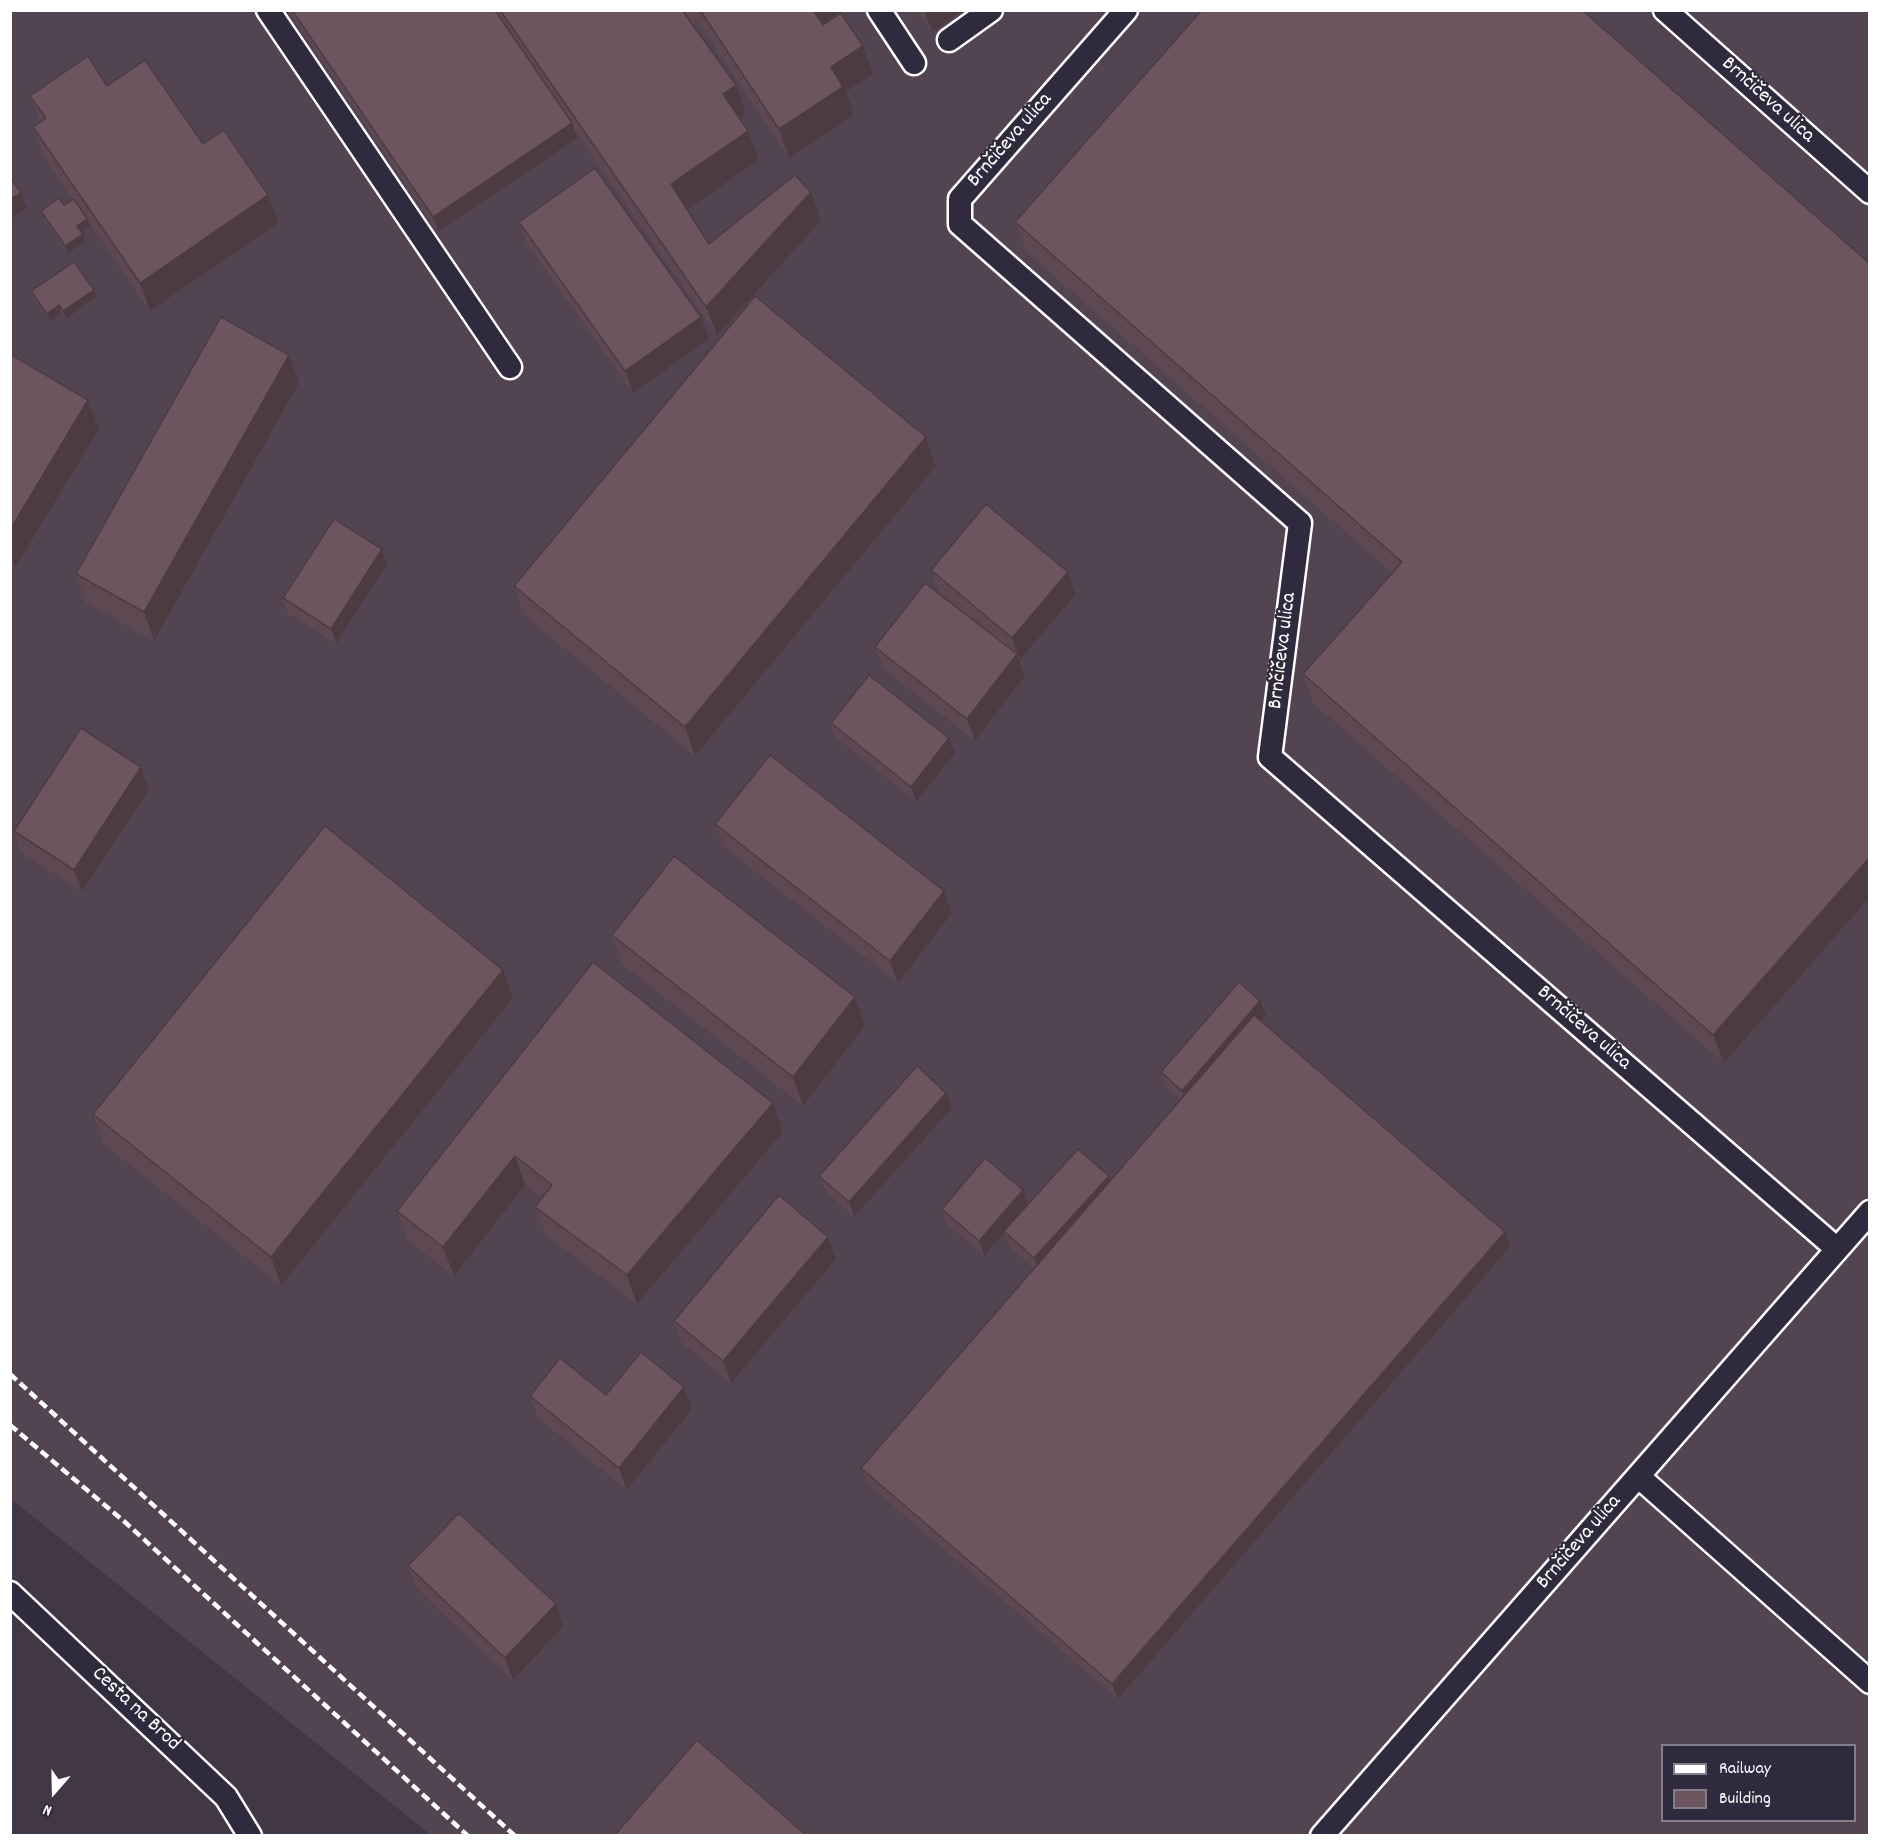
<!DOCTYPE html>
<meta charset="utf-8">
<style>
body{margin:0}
#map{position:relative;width:1880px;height:1846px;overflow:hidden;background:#423747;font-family:Dekko,sans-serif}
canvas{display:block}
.frame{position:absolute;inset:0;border:12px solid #fff;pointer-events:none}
.legend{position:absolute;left:1661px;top:1744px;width:195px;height:78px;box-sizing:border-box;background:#2f2a3d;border:2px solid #827f8b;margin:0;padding:8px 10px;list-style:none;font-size:18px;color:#fff}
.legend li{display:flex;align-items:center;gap:12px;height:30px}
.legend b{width:30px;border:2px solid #827f8b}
.north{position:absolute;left:24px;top:1762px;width:60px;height:60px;-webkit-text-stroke:4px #2f2a3d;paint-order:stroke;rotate:200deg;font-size:16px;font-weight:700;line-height:24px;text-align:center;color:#fff}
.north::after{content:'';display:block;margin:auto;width:21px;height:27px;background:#fff;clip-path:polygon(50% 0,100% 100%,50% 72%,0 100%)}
</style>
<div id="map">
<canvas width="1880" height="1846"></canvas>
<div class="frame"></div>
<ul class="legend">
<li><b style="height:8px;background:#fff"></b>Railway</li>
<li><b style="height:16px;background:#6d555f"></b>Building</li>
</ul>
<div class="north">N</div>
</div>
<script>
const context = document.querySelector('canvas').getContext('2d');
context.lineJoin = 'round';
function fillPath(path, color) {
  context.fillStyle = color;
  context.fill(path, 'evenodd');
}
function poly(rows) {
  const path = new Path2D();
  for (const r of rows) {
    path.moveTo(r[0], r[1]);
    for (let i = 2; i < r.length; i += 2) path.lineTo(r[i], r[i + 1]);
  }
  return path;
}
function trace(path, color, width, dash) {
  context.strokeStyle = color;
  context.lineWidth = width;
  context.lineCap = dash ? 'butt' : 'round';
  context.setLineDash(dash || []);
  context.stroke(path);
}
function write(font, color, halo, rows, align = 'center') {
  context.font = font + ' Dekko,sans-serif';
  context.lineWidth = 5;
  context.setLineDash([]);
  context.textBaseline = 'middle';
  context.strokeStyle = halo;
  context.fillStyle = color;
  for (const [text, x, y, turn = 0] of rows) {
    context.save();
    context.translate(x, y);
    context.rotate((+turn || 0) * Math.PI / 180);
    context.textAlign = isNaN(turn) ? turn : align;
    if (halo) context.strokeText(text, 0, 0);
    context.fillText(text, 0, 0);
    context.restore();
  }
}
const built = poly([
 [10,11,1869,11,1869,1835,431,1835,11,1499],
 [1662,1746,1854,1746,1854,1820,1662,1820]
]);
const service = poly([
 [268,10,510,367],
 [879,10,914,63],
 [1126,10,960,199,960,224,1300,523,1270,757,1837,1249],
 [1665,10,1870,192],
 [949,40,991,10],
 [1638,1476,1870,1682],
 [10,1593,226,1797,250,1836],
 [1322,1836,1870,1212]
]);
const rail = poly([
 [10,1374,515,1836],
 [10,1425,126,1523,468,1836]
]);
const wall = poly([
 [288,10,844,10,823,24,873,74,846,92,854,115,789,158,693,14,697,24,693,26,736,85,746,114,740,118,759,160,687,209,709,244,821,221,717,335,575,131,577,138,438,232],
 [917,10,964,10,932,32],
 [107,86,203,144,279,223,150,311,88,221,90,226,81,232,85,242,68,253,44,219,41,211,64,205,73,199,43,155,33,127,40,122,30,96],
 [519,222,709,339,633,393,527,244],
 [1015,222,1869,263,1724,1063,1313,703,1303,674,1392,573,1026,251],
 [94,290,96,297,66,319,61,313,50,321,34,298,31,291],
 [10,354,88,400,99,429,15,568,10,566],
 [299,383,154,641,86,603,76,574],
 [926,437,936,466,695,756,524,615,514,586],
 [382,549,387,564,336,644,288,613,283,598],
 [931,570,1068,572,1076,594,1020,660,1019,659,1025,676,975,741,883,668,875,647,966,615,939,592],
 [831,723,955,753,916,802,836,738],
 [149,789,82,892,22,853,14,831],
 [715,824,944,891,952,913,898,983,723,846],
 [612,935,865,1026,803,1106,622,964],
 [593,962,773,1103,783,1132,637,1304,546,1235,535,1207,542,1198,525,1185,454,1276,408,1240,397,1211],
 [503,970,513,998,281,1286,103,1143,93,1114],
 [1266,1016,1261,1021,1505,1232,1510,1247,1118,1699,867,1483,861,1468,1035,1269,1009,1246,1004,1233,984,1256,947,1224,942,1209,1023,1190,1028,1204,1109,1176,1110,1181,1181,1100,1166,1087,1161,1072],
 [952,1108,854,1217,825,1190,819,1176],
 [828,1237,836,1259,731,1383,682,1343,674,1321],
 [606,1395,692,1409,627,1490,538,1418,530,1396],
 [408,1566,556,1604,564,1626,513,1680,416,1588]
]);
const shadedWall = poly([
 [810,10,844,10,817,28],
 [924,10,964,10,932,32],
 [863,46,873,74,846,92,854,115,789,158,779,129,831,67],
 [736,85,746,114,733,122,723,94],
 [572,123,577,138,438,232,433,217],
 [748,131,759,160,682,213,671,184],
 [811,192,821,221,717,335,706,307],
 [21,193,27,208,10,219,10,200],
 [268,195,279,223,150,311,140,283],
 [87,219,90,226,79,233,77,226],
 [83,234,85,242,68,253,65,246],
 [94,290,96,297,66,319,63,311],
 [59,305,61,313,50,321,47,314],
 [701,317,709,339,633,393,625,371],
 [289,355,299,383,154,641,144,612],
 [88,400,99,429,15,568,10,557,10,530],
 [926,437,936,466,695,756,685,727],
 [382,549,387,564,336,644,331,629],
 [1068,572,1076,594,1020,660,1012,638],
 [1017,654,1025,676,975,741,967,719],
 [949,738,955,753,916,802,911,787],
 [141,767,149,789,82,892,74,870],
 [1869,858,1869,898,1724,1063,1713,1035],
 [944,891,952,913,898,983,890,961],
 [503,970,513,998,281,1286,271,1257],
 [855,997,865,1026,803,1106,793,1077],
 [1260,1001,1266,1016,1187,1106,1182,1091],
 [946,1093,952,1108,854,1217,849,1202],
 [773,1103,783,1132,637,1304,627,1275],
 [515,1156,525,1185,454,1276,443,1247],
 [1109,1176,1114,1191,1040,1273,1034,1258],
 [1023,1190,1028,1205,1004,1231,1004,1233,984,1256,979,1241],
 [1505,1232,1510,1247,1118,1699,1112,1684],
 [828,1237,836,1259,731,1383,723,1361],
 [684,1387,692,1409,627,1490,619,1468],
 [556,1604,564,1626,513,1680,505,1658]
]);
const building = poly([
 [292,10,495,10,572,123,433,217,292,10],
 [500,10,682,10,736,85,723,94,748,131,671,184,709,244,795,175,811,192,706,307,500,10],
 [700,10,813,10,823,25,841,13,863,46,831,67,843,87,779,129,700,10],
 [1202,10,1582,10,1869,263,1869,858,1713,1035,1303,674,1402,562,1015,222,1202,10],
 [88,56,107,86,145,60,203,144,224,130,268,195,140,283,33,127,46,118,30,96,88,56],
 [595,168,701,317,625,371,519,222,595,168],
 [10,177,21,193,10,200,10,177],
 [59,198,64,205,74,199,87,219,77,226,83,234,65,246,41,211,59,198],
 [74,262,94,290,63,311,59,305,47,314,31,291,74,262],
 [755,296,926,437,685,727,514,586,755,296],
 [221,317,289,355,144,612,76,574,221,317],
 [10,354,88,400,10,530,10,354],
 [986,504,1068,572,1012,638,931,570,986,504],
 [334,519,382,549,331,629,283,598,334,519],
 [925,583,1017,654,967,719,875,647,925,583],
 [869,675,949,738,911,787,831,723,869,675],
 [81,728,141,767,74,870,14,831,81,728],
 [770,755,944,891,890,961,715,824,770,755],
 [325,826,503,970,271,1257,93,1114,325,826],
 [674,856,855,997,793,1077,612,935,674,856],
 [593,962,773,1103,627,1275,535,1207,552,1185,515,1156,443,1247,397,1211,593,962],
 [1239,982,1260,1001,1182,1091,1161,1072,1239,982],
 [1254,1015,1505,1232,1112,1684,861,1468,1254,1015],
 [917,1066,946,1093,849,1202,819,1176,917,1066],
 [1078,1149,1109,1176,1034,1258,1004,1231,1078,1149],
 [985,1158,1023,1190,979,1241,942,1209,985,1158],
 [779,1195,828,1237,723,1361,674,1321,779,1195],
 [641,1352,684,1387,619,1468,530,1396,560,1358,606,1395,641,1352],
 [459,1513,556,1604,505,1658,408,1566,459,1513],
 [697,1740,807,1836,614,1836,697,1740]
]);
const streetNames = [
 ["Brnčičeva ulica",1767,101,42],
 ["Brnčičeva ulica",1011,141,-49],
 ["Brnčičeva ulica",1284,651,-83],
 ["Brnčičeva ulica",1583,1029,41],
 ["Brnčičeva ulica",1580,1543,-49],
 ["Cesta na Brod",135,1710,43]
];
fillPath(built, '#534452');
trace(service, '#fff', 27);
trace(service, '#2f2a3d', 22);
trace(rail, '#fff', 4.5, [9, 4.5]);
fillPath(wall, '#5e4952');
fillPath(shadedWall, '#4c3c42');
fillPath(building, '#6d555f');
trace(building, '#4c3c42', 1.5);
write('21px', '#fff', '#2f2a3d', streetNames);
</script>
